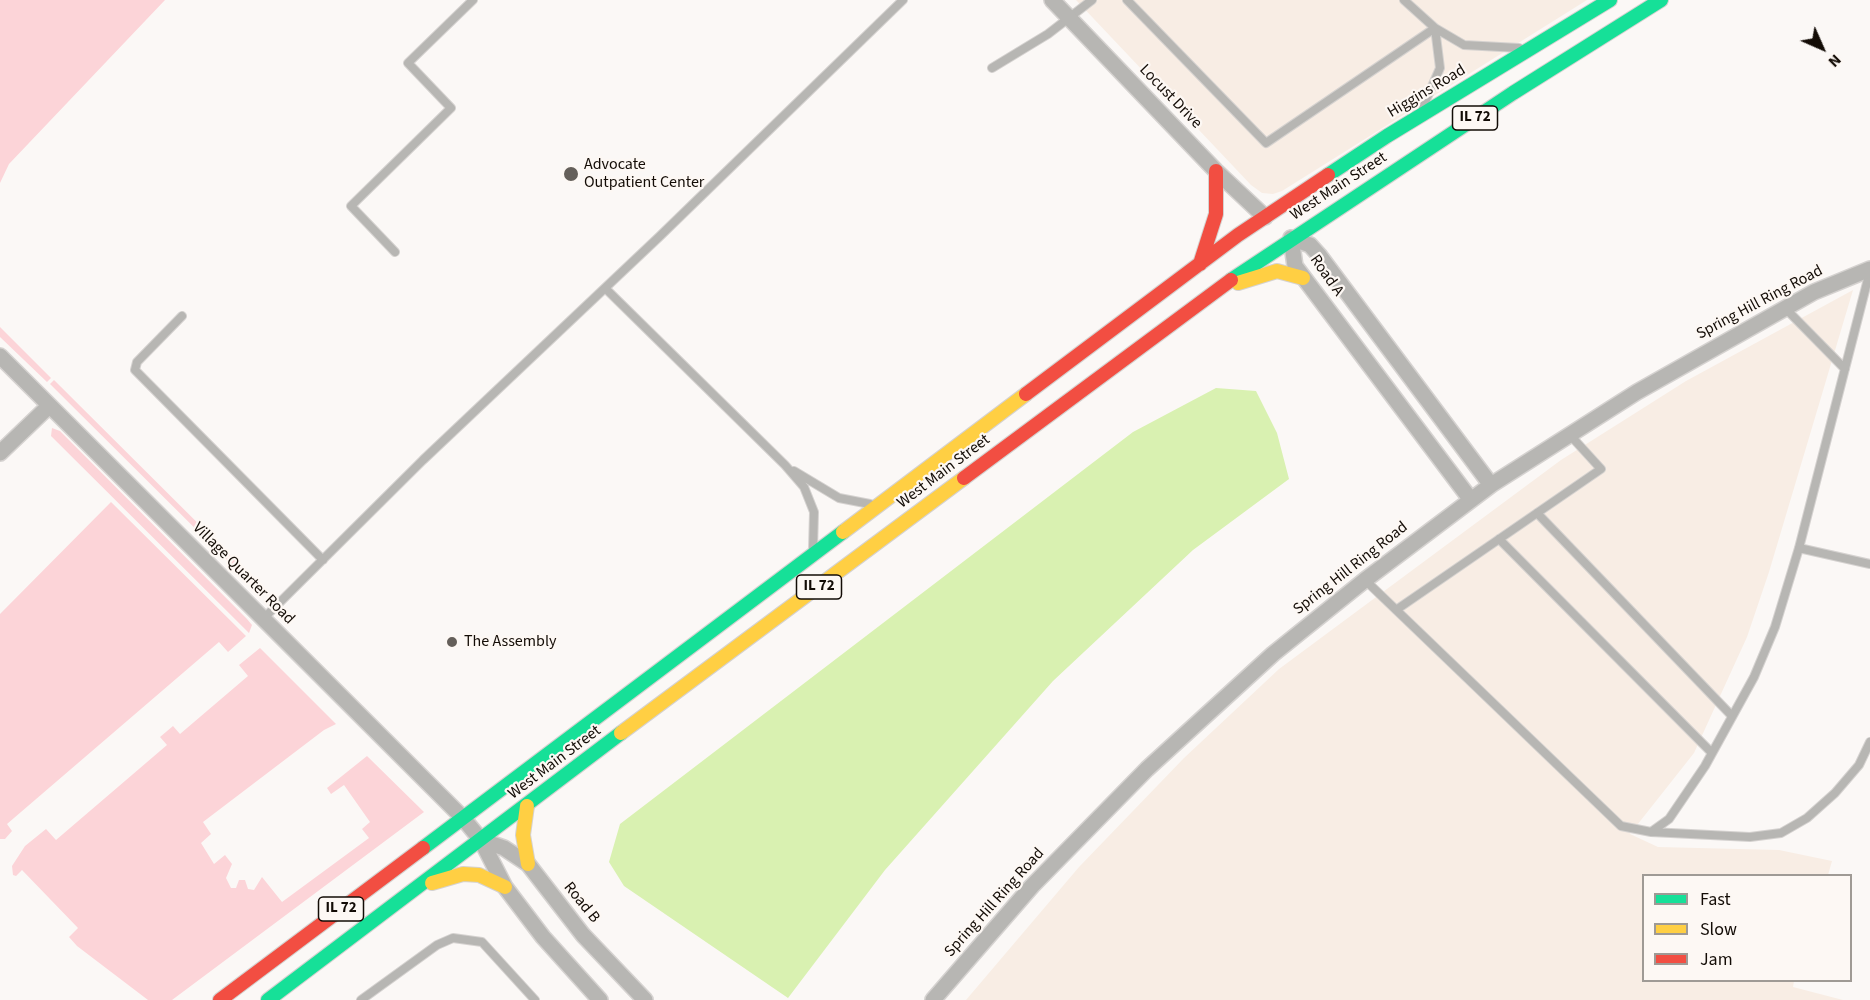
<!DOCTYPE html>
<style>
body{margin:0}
#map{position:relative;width:1870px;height:1000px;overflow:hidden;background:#fbf8f6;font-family:"Source Sans 3",sans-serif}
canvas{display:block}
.legend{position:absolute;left:1642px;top:874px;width:210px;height:108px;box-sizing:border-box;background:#fdf8f4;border:2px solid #9f9a95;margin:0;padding:8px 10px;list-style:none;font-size:18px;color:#130c06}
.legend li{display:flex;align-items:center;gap:12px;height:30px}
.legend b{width:30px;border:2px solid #9f9a95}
.north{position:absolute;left:1792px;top:18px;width:60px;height:60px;-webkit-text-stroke:4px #fdf8f4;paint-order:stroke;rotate:135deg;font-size:16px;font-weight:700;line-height:24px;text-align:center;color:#130c06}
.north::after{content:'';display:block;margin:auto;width:21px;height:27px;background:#130c06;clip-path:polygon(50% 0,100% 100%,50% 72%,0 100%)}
</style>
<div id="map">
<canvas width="1870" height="1000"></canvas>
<ul class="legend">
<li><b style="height:8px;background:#16e098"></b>Fast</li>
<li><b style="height:8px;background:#ffcf43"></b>Slow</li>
<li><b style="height:8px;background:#f24e42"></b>Jam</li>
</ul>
<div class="north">N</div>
</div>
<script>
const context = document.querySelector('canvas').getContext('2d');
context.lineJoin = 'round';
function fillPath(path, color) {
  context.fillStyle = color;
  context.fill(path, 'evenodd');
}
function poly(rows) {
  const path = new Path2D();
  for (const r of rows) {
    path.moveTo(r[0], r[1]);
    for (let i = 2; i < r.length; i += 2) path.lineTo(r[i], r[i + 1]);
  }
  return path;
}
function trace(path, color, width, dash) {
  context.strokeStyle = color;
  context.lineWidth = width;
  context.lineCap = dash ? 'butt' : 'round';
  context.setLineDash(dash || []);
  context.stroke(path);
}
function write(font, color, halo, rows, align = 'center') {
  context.font = font + ' "Source Sans 3",sans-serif';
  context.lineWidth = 4.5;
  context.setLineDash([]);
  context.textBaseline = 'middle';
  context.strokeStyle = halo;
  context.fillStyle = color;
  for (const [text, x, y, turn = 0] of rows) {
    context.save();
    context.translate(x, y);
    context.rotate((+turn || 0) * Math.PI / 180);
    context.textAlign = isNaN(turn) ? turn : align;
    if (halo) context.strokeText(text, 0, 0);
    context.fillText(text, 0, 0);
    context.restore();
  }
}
const built = poly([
 [1076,0,1587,0,1282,191,1273,194,1262,193,1251,185],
 [1853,290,1769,572,1747,637,1694,753,1630,834,1658,847,1779,850,1832,861,1828,875,1644,876,1644,980,1794,981,1793,987,1843,1000,966,1000,1079,867,1184,758,1279,669,1561,460,1686,381]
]);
const green = poly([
 [0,0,165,0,9,164,0,183],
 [0,327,51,378,47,382,0,337],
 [54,380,266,591,257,590,50,384],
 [52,428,60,431,247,619,252,625,249,633,51,436],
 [111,502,246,636,228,652,219,642,7,824,12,831,5,839,0,839,0,614],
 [260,648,336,724,324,730,203,822,211,834,201,843,214,864,225,855,232,864,226,878,231,888,236,888,239,880,245,880,248,889,254,890,262,877,282,902,369,838,362,829,370,822,344,785,331,794,327,788,367,756,424,812,172,1000,148,1000,77,946,69,937,78,928,22,870,16,876,13,875,12,866,25,846,46,829,56,840,167,745,160,737,173,726,180,734,248,676,239,665]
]);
const water = poly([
 [1216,388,1256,391,1277,433,1289,479,1193,550,1053,681,885,870,788,998,624,886,609,862,620,824,1133,432]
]);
const lane = poly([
 [1127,0,1266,143,1435,28,1404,0],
 [992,68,1048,34,1092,0],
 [1423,107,1440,68,1435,28,1464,45,1519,48],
 [395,252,351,206,451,108,408,63,473,0],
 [605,288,785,465,804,487,814,512,813,550],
 [1785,308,1845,369],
 [182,316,137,362,135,370,323,560],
 [794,471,839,498,870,504],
 [1537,513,1732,716],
 [1499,539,1712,753],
 [1799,548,1870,564],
 [1365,580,1621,826,1651,832,1750,837,1781,833,1807,818,1835,793,1859,765,1870,742],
 [1396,610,1601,469,1570,435],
 [263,619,423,460,660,236,903,0],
 [1651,832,1669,819,1705,766,1754,677,1775,627,1799,548,1870,271],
 [361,1000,437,945,453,938,482,942,535,1000]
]);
const street = poly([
 [1052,0,1216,171,1265,217],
 [0,356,462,817,481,840,505,887,543,937,600,1000],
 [0,453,49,406],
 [1471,500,1295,266,1291,238,1310,245,1319,255,1491,485],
 [481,840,504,848,528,864,583,935,645,1000],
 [933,1000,1032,886,1147,769,1273,654,1365,580,1491,485,1637,392,1814,292,1870,269]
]);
const fast = poly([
 [1328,175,1387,136,1610,0],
 [1231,280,1513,93,1661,0],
 [423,848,843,532],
 [268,1000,621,733]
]);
const slow = poly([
 [1238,283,1277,271,1303,278],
 [843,532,1026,394],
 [621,733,964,478],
 [527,806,523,835,528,864],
 [432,883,463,874,479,875,505,887]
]);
const jam = poly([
 [1200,264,1216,214,1216,171],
 [1026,394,1238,235,1328,175],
 [964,478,1231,280],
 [220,1000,423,848]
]);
const markers = [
 [571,174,8,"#645f5a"],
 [452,642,6,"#645f5a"]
];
const shields = [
 [1475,118,45],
 [819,587,45],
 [341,909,45]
];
const shieldNames = [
 ["IL 72",1475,118],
 ["IL 72",819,587],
 ["IL 72",341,909]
];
const streetNames = [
 ["Higgins Road",1427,92,-31],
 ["Locust Drive",1170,97,46],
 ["West Main Street",1339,187,-33],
 ["Road A",1326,276,55],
 ["Spring Hill Ring Road",1760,303,-28],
 ["West Main Street",944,472,-37],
 ["Spring Hill Ring Road",1351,569,-38],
 ["Village Quarter Road",243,574,45],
 ["West Main Street",555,763,-37],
 ["Road B",581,903,51],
 ["Spring Hill Ring Road",995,903,-48]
];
const poiNames = [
 ["Advocate",584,165],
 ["Outpatient Center",584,183],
 ["The Assembly",464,642]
];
fillPath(built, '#f8ede4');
fillPath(green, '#fcd4d8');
fillPath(water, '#d9f1b1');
trace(lane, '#d5d2d0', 10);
trace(street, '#d5d2d0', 18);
trace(fast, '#d5d2d0', 16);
trace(slow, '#d5d2d0', 16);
trace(jam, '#d5d2d0', 16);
trace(lane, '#b7b6b3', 8);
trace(street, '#b7b6b3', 15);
trace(fast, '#16e098', 14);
trace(slow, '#ffcf43', 14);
trace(jam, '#f24e42', 14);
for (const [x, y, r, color] of markers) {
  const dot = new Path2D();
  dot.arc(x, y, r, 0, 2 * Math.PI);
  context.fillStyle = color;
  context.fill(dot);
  trace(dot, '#fdf8f4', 2);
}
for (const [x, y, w] of shields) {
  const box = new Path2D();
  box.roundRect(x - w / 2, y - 12, w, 24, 4.5);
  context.fillStyle = '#fdf8f4';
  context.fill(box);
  trace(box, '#130c06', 1.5);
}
write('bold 15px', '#130c06', null, shieldNames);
write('16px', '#130c06', '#fdf8f4', streetNames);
write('16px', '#130c06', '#fdf8f4', poiNames, 'left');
</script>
